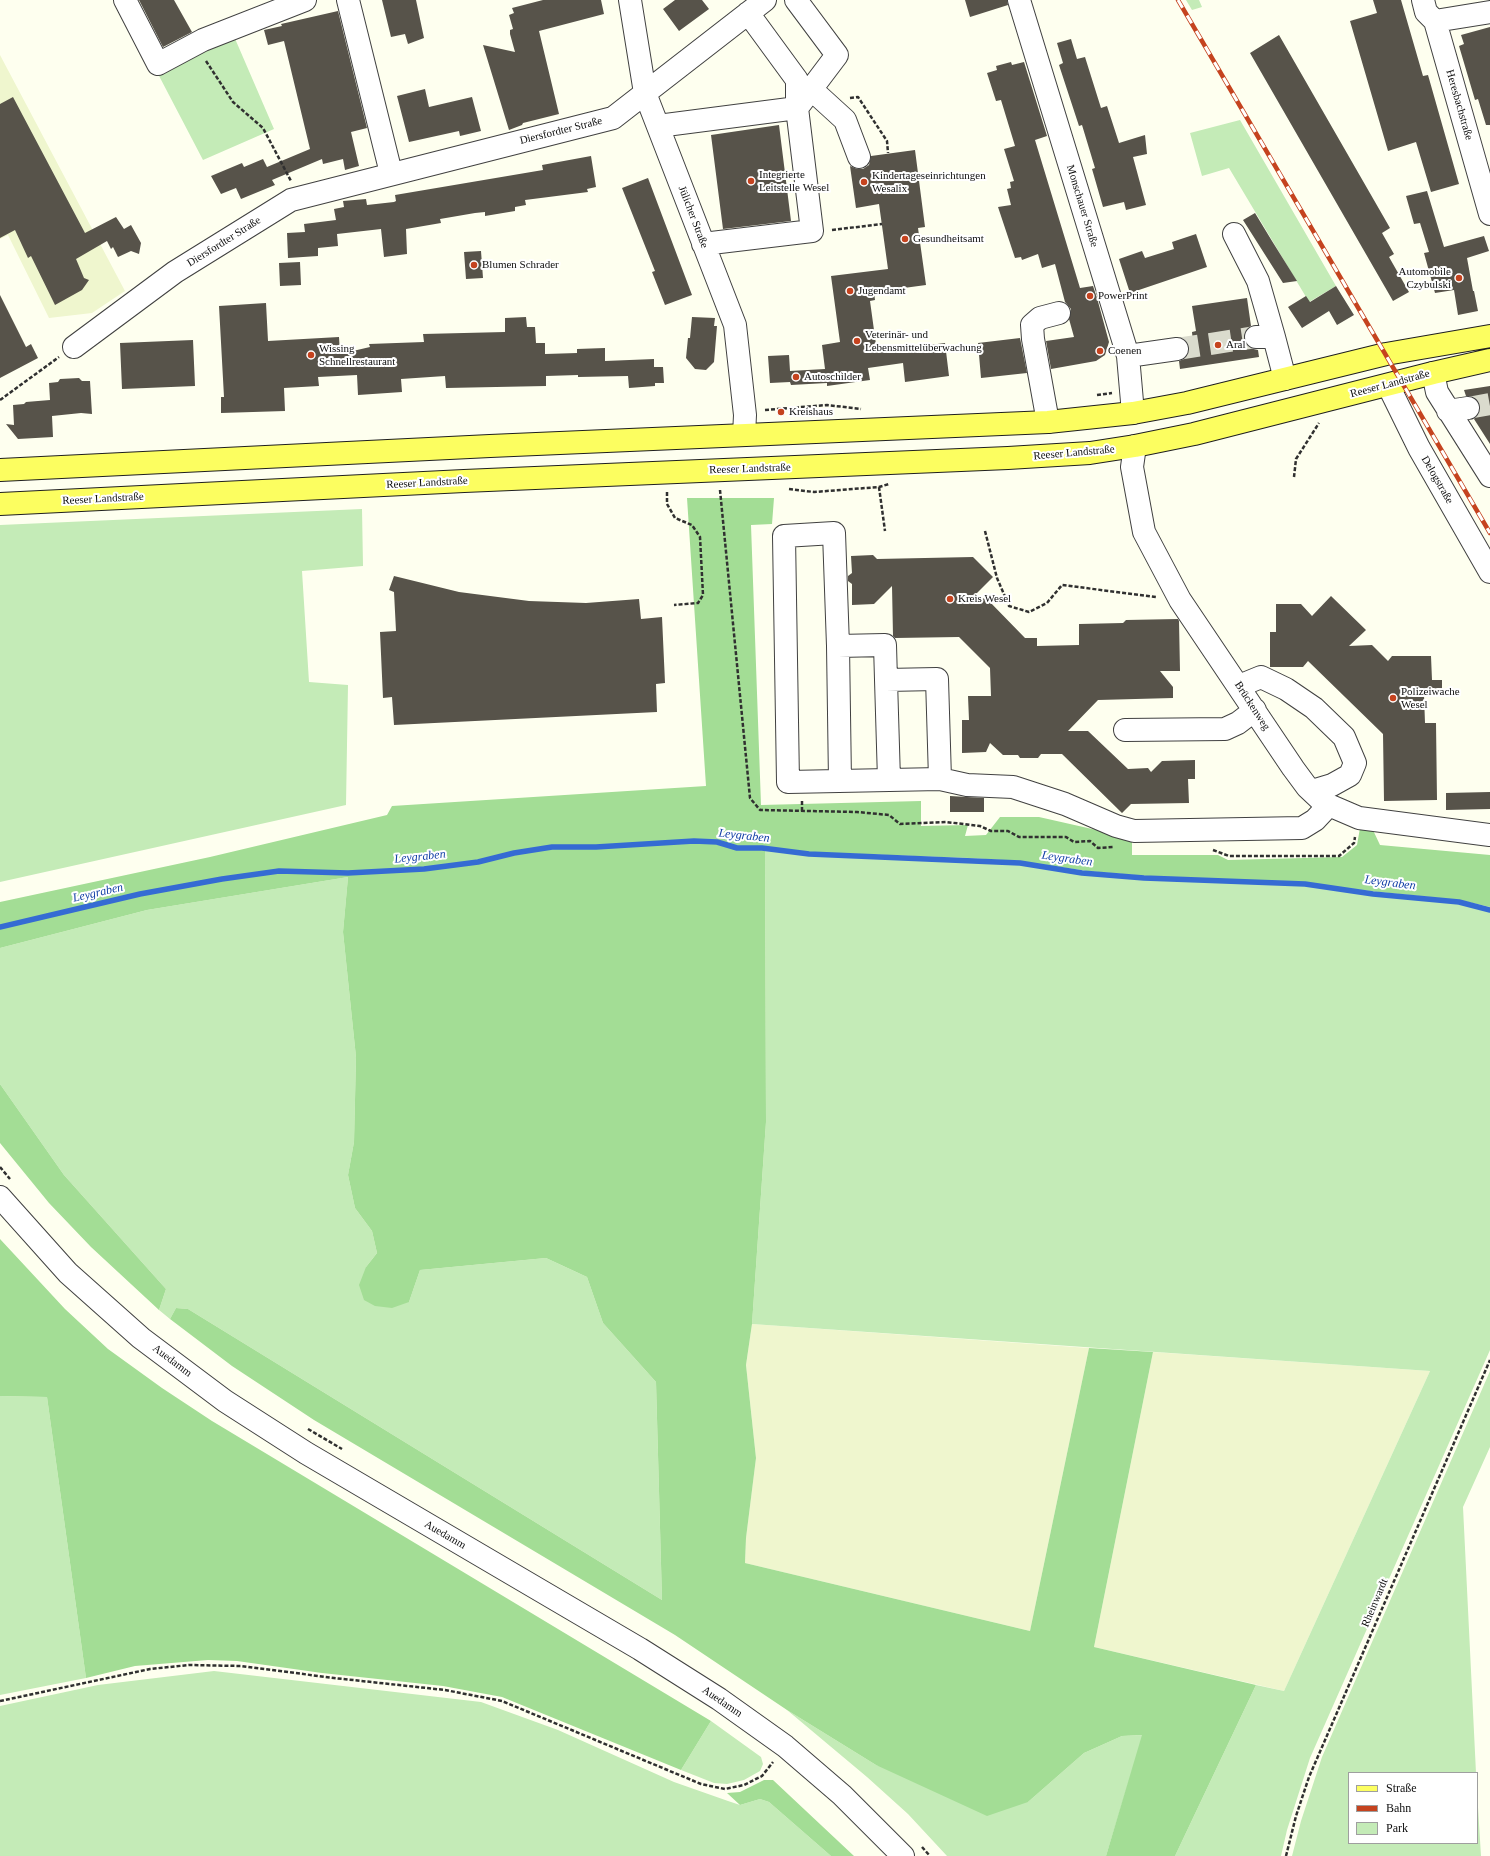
<!DOCTYPE html>
<meta charset="utf-8">
<style>
body{margin:0}
#map{position:relative;width:1490px;height:1856px;overflow:hidden;background:#feffef;font-family:"Times New Roman",serif}
canvas{display:block}
.legend{position:absolute;left:1348px;top:1772px;width:130px;height:72px;box-sizing:border-box;background:#fff;border:1px solid #9f9f9f;margin:0;padding:5px 7px;list-style:none;font-size:12px;color:#0e0e0e}
.legend li{display:flex;align-items:center;gap:8px;height:20px}
.legend b{width:20px;border:1px solid #9f9f9f}
</style>
<div id="map">
<canvas width="1490" height="1856"></canvas>
<ul class="legend">
<li><b style="height:5px;background:#fcfe60"></b>Straße</li>
<li><b style="height:5px;background:#c5431f"></b>Bahn</li>
<li><b style="height:11px;background:#c4ebb7"></b>Park</li>
</ul>
</div>
<script>
const context = document.querySelector('canvas').getContext('2d');
context.lineJoin = 'round';
function fillPath(path, color) {
  context.fillStyle = color;
  context.fill(path, 'evenodd');
}
function poly(rows) {
  const path = new Path2D();
  for (const r of rows) {
    path.moveTo(r[0], r[1]);
    for (let i = 2; i < r.length; i += 2) path.lineTo(r[i], r[i + 1]);
  }
  return path;
}
function trace(path, color, width, dash) {
  context.strokeStyle = color;
  context.lineWidth = width;
  context.lineCap = dash ? 'butt' : 'round';
  context.setLineDash(dash || []);
  context.stroke(path);
}
function write(font, color, halo, rows, align = 'center') {
  context.font = font + ' "Times New Roman",serif';
  context.lineWidth = 4;
  context.setLineDash([]);
  context.textBaseline = 'middle';
  context.strokeStyle = halo;
  context.fillStyle = color;
  for (const [text, x, y, turn = 0] of rows) {
    context.save();
    context.translate(x, y);
    context.rotate((+turn || 0) * Math.PI / 180);
    context.textAlign = isNaN(turn) ? turn : align;
    if (halo) context.strokeText(text, 0, 0);
    context.fillText(text, 0, 0);
    context.restore();
  }
}
const farmland = poly([
 [0,55,125,291,92,313,49,318,8,235,0,239],
 [752,1324,1089,1348,1030,1631,745,1563,746,1538,756,1458,746,1365],
 [1153,1352,1430,1371,1284,1691,1094,1647]
]);
const green = poly([
 [1186,0,1199,0,1202,7,1192,10],
 [233,34,274,129,203,160,157,72],
 [1240,120,1336,286,1309,302,1229,168,1202,176,1190,133],
 [362,509,363,566,302,571,309,682,348,685,346,805,0,882,0,525],
 [765,847,806,852,969,858,1019,861,1087,871,1146,876,1299,882,1369,891,1459,900,1490,907,1490,1350,1310,1758,1287,1830,1281,1856,1175,1856,1256,1685,1284,1691,1430,1371,752,1324,766,1122],
 [348,877,343,932,356,1057,354,1142,348,1175,355,1208,372,1231,377,1253,366,1267,409,1302,420,1270,546,1258,587,1277,603,1323,656,1382,662,1600,188,1309,176,1308,170,1319,159,1310,166,1289,64,1175,0,1084,0,948,147,910],
 [1490,1371,1490,1447,1463,1507,1476,1773,1349,1773,1349,1843,1477,1843,1477,1791,1481,1856,1292,1856,1301,1821,1322,1757],
 [0,1396,47,1397,86,1678,0,1695],
 [214,1671,481,1702,558,1730,674,1782,728,1801,740,1805,760,1799,769,1802,831,1856,0,1856,0,1706,98,1685],
 [787,1710,876,1765,1028,1802,1084,1753,1122,1736,1143,1735,1106,1856,947,1856,908,1814,867,1777],
 [711,1721,761,1757,763,1764,760,1771,744,1780,727,1784,714,1783,681,1770]
]);
const forest = poly([
 [687,498,774,498,772,524,751,525,761,805,921,801,921,826,968,825,965,836,986,835,1000,817,1039,817,1132,838,1132,855,1218,855,1228,860,1342,857,1357,845,1360,828,1372,828,1380,845,1490,855,1490,907,1459,900,1369,891,1299,882,1146,876,1087,871,1019,861,969,858,806,852,765,847,766,1122,752,1324,746,1365,756,1458,746,1538,745,1563,1030,1631,1089,1348,1153,1352,1094,1647,1256,1685,1175,1856,1106,1856,1142,1735,1122,1736,1084,1753,1028,1802,987,1816,876,1765,787,1710,675,1635,314,1420,232,1366,170,1319,176,1308,188,1309,662,1600,656,1382,603,1323,587,1277,546,1258,420,1270,409,1302,392,1308,375,1306,364,1300,359,1285,366,1267,377,1253,372,1231,355,1208,348,1175,354,1142,356,1057,343,932,348,877,147,910,0,948,0,902,210,857,387,815,392,806,706,786],
 [0,1084,64,1175,166,1289,159,1310,91,1247,49,1203,0,1143],
 [0,1239,65,1309,108,1349,162,1388,212,1421,711,1721,681,1770,502,1697,443,1686,322,1673,237,1661,208,1660,135,1666,86,1678,47,1397,0,1396],
 [764,1780,773,1780,854,1856,831,1856,769,1802,760,1799,740,1805,727,1793,740,1792]
]);
const stream = poly([
 [0,927,140,894,222,879,279,871,348,873,424,869,478,862,514,853,552,847,596,847,694,841,717,842,737,848,762,848,809,854,1020,863,1082,873,1144,878,1305,884,1373,894,1459,902,1490,910]
]);
const building = poly([
 [139,0,174,0,192,32,163,47],
 [382,0,416,0,424,38,408,44,405,34,391,37],
 [543,0,601,0,604,14,539,31,559,114,523,123,522,125,509,130,483,45,515,52,510,34,510,30,513,29,509,15,514,13,512,8],
 [675,0,702,0,709,9,679,31,663,9],
 [965,0,1007,0,1008,5,970,17],
 [1373,0,1401,0,1423,76,1428,75,1459,184,1431,192,1416,142,1388,151,1350,21,1377,13],
 [338,11,367,128,351,132,359,166,345,170,343,159,323,164,322,159,272,180,275,185,241,199,236,188,221,194,211,176,242,163,244,167,263,159,267,167,310,149,284,41,268,45,264,30,282,26,281,24],
 [1490,27,1490,125,1486,125,1478,99,1475,100,1459,46,1464,44,1461,35],
 [1279,35,1390,228,1382,233,1394,254,1389,257,1409,292,1393,301,1250,53],
 [1071,39,1077,59,1085,57,1101,108,1107,106,1119,143,1145,135,1147,154,1133,157,1146,205,1126,210,1124,202,1103,207,1092,169,1095,168,1082,125,1079,126,1059,65,1063,63,1057,43],
 [1011,62,1012,65,1024,62,1047,136,1035,140,1080,288,1093,286,1097,298,1109,342,1105,355,1096,361,1051,369,1046,341,1074,337,1069,319,1071,309,1065,302,1055,264,1042,268,1038,254,1022,260,1021,257,1015,258,998,207,1011,205,1007,189,1011,188,1010,182,1014,181,1004,149,1015,146,1001,100,996,101,987,73,997,70,996,66],
 [425,89,429,107,472,97,481,131,460,136,459,131,409,142,397,96],
 [13,97,85,233,116,217,124,229,131,225,141,243,139,254,131,251,118,257,113,247,111,249,107,241,76,259,84,278,89,280,82,290,55,305,31,256,28,258,15,230,0,238,0,104],
 [779,125,791,221,723,229,711,135],
 [915,150,925,227,918,228,926,285,874,292,875,300,870,301,877,352,945,343,949,376,905,382,903,363,868,368,870,380,827,386,827,383,791,385,790,382,770,383,768,356,789,355,790,371,825,369,822,345,840,342,831,276,888,269,879,204,856,208,850,166,857,169,863,169,869,165,871,156],
 [591,156,596,187,587,189,588,192,525,200,526,205,515,207,515,211,485,216,485,212,475,213,440,219,441,223,406,229,407,254,384,257,381,229,337,234,338,246,318,248,318,256,288,258,287,233,305,232,304,224,336,220,334,209,344,207,343,201,366,199,367,205,394,202,396,201,395,195,543,170,542,165],
 [648,178,692,295,665,305,652,272,655,271,622,188],
 [1427,191,1444,247,1484,236,1489,251,1467,258,1473,291,1474,291,1478,311,1458,315,1454,290,1435,293,1424,253,1429,252,1420,223,1414,224,1406,196],
 [1255,213,1272,241,1297,281,1283,283,1243,220],
 [1196,234,1207,267,1130,293,1119,259,1142,251,1145,258,1174,249,1172,242],
 [481,251,483,278,466,279,464,252],
 [300,262,301,285,280,286,279,263],
 [1336,286,1354,315,1337,325,1329,311,1302,328,1288,307,1306,296,1310,302],
 [0,295,26,347,31,344,38,358,0,378],
 [1247,298,1251,326,1245,330,1244,337,1245,343,1249,348,1258,350,1259,357,1180,369,1179,361,1184,359,1188,354,1189,348,1188,343,1193,343,1192,332,1196,331,1192,306],
 [266,303,268,341,339,337,340,354,370,347,369,344,424,342,423,334,505,332,505,318,526,317,527,327,535,327,536,343,545,343,545,354,577,353,577,349,605,348,605,361,654,359,654,367,663,367,664,383,655,383,655,386,629,388,628,376,578,377,578,375,546,376,546,386,446,388,445,376,401,379,402,392,358,395,357,375,318,377,319,386,284,388,285,411,221,413,221,397,224,397,219,306],
 [692,317,715,318,714,326,717,326,714,362,706,370,695,369,686,358,688,338,690,338],
 [1020,338,1027,373,981,378,978,343],
 [193,340,195,386,122,389,120,343],
 [79,378,82,381,90,381,92,414,81,413,52,416,53,437,18,439,6,424,14,425,13,405,24,404,26,402,50,400,49,383,58,382,60,379],
 [1490,386,1490,444,1474,419,1480,412,1480,407,1478,401,1472,396,1466,396,1464,390],
 [873,555,877,559,973,557,993,577,973,597,987,599,1025,638,1037,638,1037,646,1079,645,1079,624,1123,623,1126,620,1178,619,1179,621,1180,671,1160,671,1173,687,1173,698,1098,700,1068,731,1088,731,1128,769,1148,768,1151,772,1162,761,1195,760,1195,779,1188,779,1189,803,1131,804,1122,813,1062,754,1041,754,1038,758,1020,758,1018,755,1003,755,990,743,986,752,962,753,962,720,969,720,968,696,991,696,990,668,959,637,895,638,893,636,892,586,874,604,852,605,852,584,848,581,848,576,852,573,851,556],
 [394,576,459,592,529,601,586,603,639,599,641,619,662,617,665,683,656,684,657,712,394,725,392,697,383,698,380,632,396,631,394,592,389,590],
 [1331,596,1366,630,1349,646,1372,645,1388,661,1392,656,1431,656,1432,680,1442,680,1442,695,1424,695,1425,723,1436,723,1437,800,1384,801,1383,734,1308,661,1303,667,1270,667,1270,632,1276,632,1276,604,1301,604,1312,616],
 [1490,792,1490,809,1446,810,1446,793],
 [950,796,984,798,984,812,950,812]
]);
const minorTunnel = poly([
 [1177,349,1256,337],
 [1468,408,1490,404]
]);
const path = poly([
 [206,61,233,102,263,128,291,181],
 [850,98,858,97,887,141,888,153],
 [832,230,882,224],
 [1097,395,1112,393],
 [0,400,59,357],
 [765,410,827,405,861,409],
 [1294,477,1296,459,1319,423],
 [879,487,885,531],
 [789,489,814,492,879,487,889,484],
 [720,490,750,798,760,810,857,812,889,815,900,824,946,822,980,826,991,831,1008,831,1019,837,1066,837,1074,842,1090,841,1098,848,1114,847],
 [667,492,667,504,675,518,692,525,700,537,703,595,698,603,674,605],
 [985,531,997,578,1009,606,1029,612,1047,603,1062,585,1156,597],
 [802,811,802,801],
 [1213,850,1229,856,1339,856,1354,843,1355,837],
 [0,1167,10,1179],
 [308,1429,342,1449],
 [0,1701,150,1669,189,1665,241,1666,334,1678,445,1690,502,1701,701,1784,725,1789,744,1785,762,1776,773,1762],
 [922,1847,930,1856],
 [1286,1856,1296,1816,1309,1777,1490,1360]
]);
const minor = poly([
 [125,0,158,64,203,40,305,0],
 [348,0,391,173],
 [630,0,645,93,735,325,745,415,744,435],
 [1019,0,1128,356,1133,413],
 [1423,0,1426,12,1435,21,1490,214],
 [1435,21,1490,12],
 [811,89,845,120,859,157],
 [658,126,797,108,837,55,796,0],
 [1234,234,1258,281,1274,337],
 [703,244,812,231,797,108,797,80,748,13],
 [1256,337,1274,337,1285,379],
 [74,347,175,272,291,200,613,118,765,0],
 [1128,356,1177,349],
 [1433,373,1437,392,1490,476],
 [1388,385,1419,448,1490,572],
 [1448,411,1468,408],
 [1048,422,1033,339,1032,325,1040,318,1059,313],
 [1135,446,1132,467,1144,532,1180,600,1293,768,1307,787,1324,803,1359,818,1490,835],
 [838,646,834,533,784,536,788,782,940,779],
 [1239,686,1261,677,1286,689,1314,708,1344,737,1355,763,1350,775,1332,785,1312,791],
 [1125,730,1225,729,1238,723,1255,710],
 [889,780,886,680,937,679,940,779,967,785,1013,787,1065,804,1116,826,1134,831,1302,828,1315,820,1329,805],
 [840,781,838,646,885,645,886,680],
 [0,1197,68,1273,141,1338,225,1401,306,1453,640,1649,719,1699,785,1746,842,1795,903,1856]
]);
const major = poly([
 [0,470,490,446,1048,422,1133,413,1187,403,1386,354,1490,336],
 [0,504,464,481,1008,458,1090,453,1135,446,1194,434,1433,373,1490,360]
]);
const rail = poly([
 [1178,0,1490,533]
]);
const markers = [
 [751,181,4,"#c5431f"],
 [864,182,4,"#c5431f"],
 [905,239,4,"#c5431f"],
 [474,265,4,"#c5431f"],
 [1459,278,4,"#c5431f"],
 [850,291,4,"#c5431f"],
 [1090,296,4,"#c5431f"],
 [857,341,4,"#c5431f"],
 [1218,345,4,"#c5431f"],
 [1100,351,4,"#c5431f"],
 [311,355,4,"#c5431f"],
 [796,377,4,"#c5431f"],
 [781,412,4,"#c5431f"],
 [950,599,4,"#c5431f"],
 [1393,698,4,"#c5431f"]
];
const streetNames = [
 ["Heresbachstraße",1459,105,74],
 ["Diersfordter Straße",561,131,-14],
 ["Monschauer Straße",1082,206,73],
 ["Jülicher Straße",693,217,69],
 ["Diersfordter Straße",224,242,-32],
 ["Reeser Landstraße",1390,384,-15],
 ["Reeser Landstraße",1074,453,-5],
 ["Reeser Landstraße",750,469,-2],
 ["Delogstraße",1437,480,60],
 ["Reeser Landstraße",427,483,-3],
 ["Reeser Landstraße",103,499,-3],
 ["Brückenweg",1252,706,57],
 ["Auedamm",172,1361,37],
 ["Auedamm",445,1535,30],
 ["Rheinwardt",1375,1603,-67],
 ["Auedamm",722,1702,34]
];
const poiNames = [
 ["Integrierte",759,175],
 ["Leitstelle Wesel",759,188],
 ["Kindertageseinrichtungen",872,176],
 ["Wesalix",872,189],
 ["Gesundheitsamt",913,239],
 ["Blumen Schrader",482,265],
 ["Automobile",1451,272,"right"],
 ["Czybulski",1451,285,"right"],
 ["Jugendamt",858,291],
 ["PowerPrint",1098,296],
 ["Veterinär- und",865,335],
 ["Lebensmittelüberwachung",865,348],
 ["Aral",1226,345],
 ["Wissing",319,349],
 ["Schnellrestaurant",319,362],
 ["Coenen",1108,351],
 ["Autoschilder",804,377],
 ["Kreishaus",789,412],
 ["Kreis Wesel",958,599],
 ["Polizeiwache",1401,692],
 ["Wesel",1401,705]
];
const waterNames = [
 ["Leygraben",744,836,6],
 ["Leygraben",420,857,-6],
 ["Leygraben",1067,859,8],
 ["Leygraben",1390,883,7],
 ["Leygraben",98,893,-13]
];
fillPath(farmland, '#eff6ce');
fillPath(green, '#c4ebb7');
fillPath(forest, '#a3dd95');
trace(stream, '#356bd3', 5.5);
fillPath(building, '#57534a');
trace(minorTunnel, '#dadbcd', 22, [22, 11]);
trace(minor, '#414141', 24);
trace(major, '#1f1f1f', 24);
trace(path, '#303030', 2.5, [4, 2]);
trace(minor, '#fff', 22);
trace(major, '#fcfe60', 22);
trace(rail, '#c5431f', 4.5);
trace(rail, '#fff', 3, [9]);
for (const [x, y, r, color] of markers) {
  const dot = new Path2D();
  dot.arc(x, y, r, 0, 2 * Math.PI);
  context.fillStyle = color;
  context.fill(dot);
  trace(dot, '#fff', 1.5);
}
write('11px', '#0e0e0e', '#fff', streetNames);
write('11px', '#0e0e0e', '#fff', poiNames, 'left');
write('italic 12px', '#113ea6', '#fff', waterNames);
</script>
